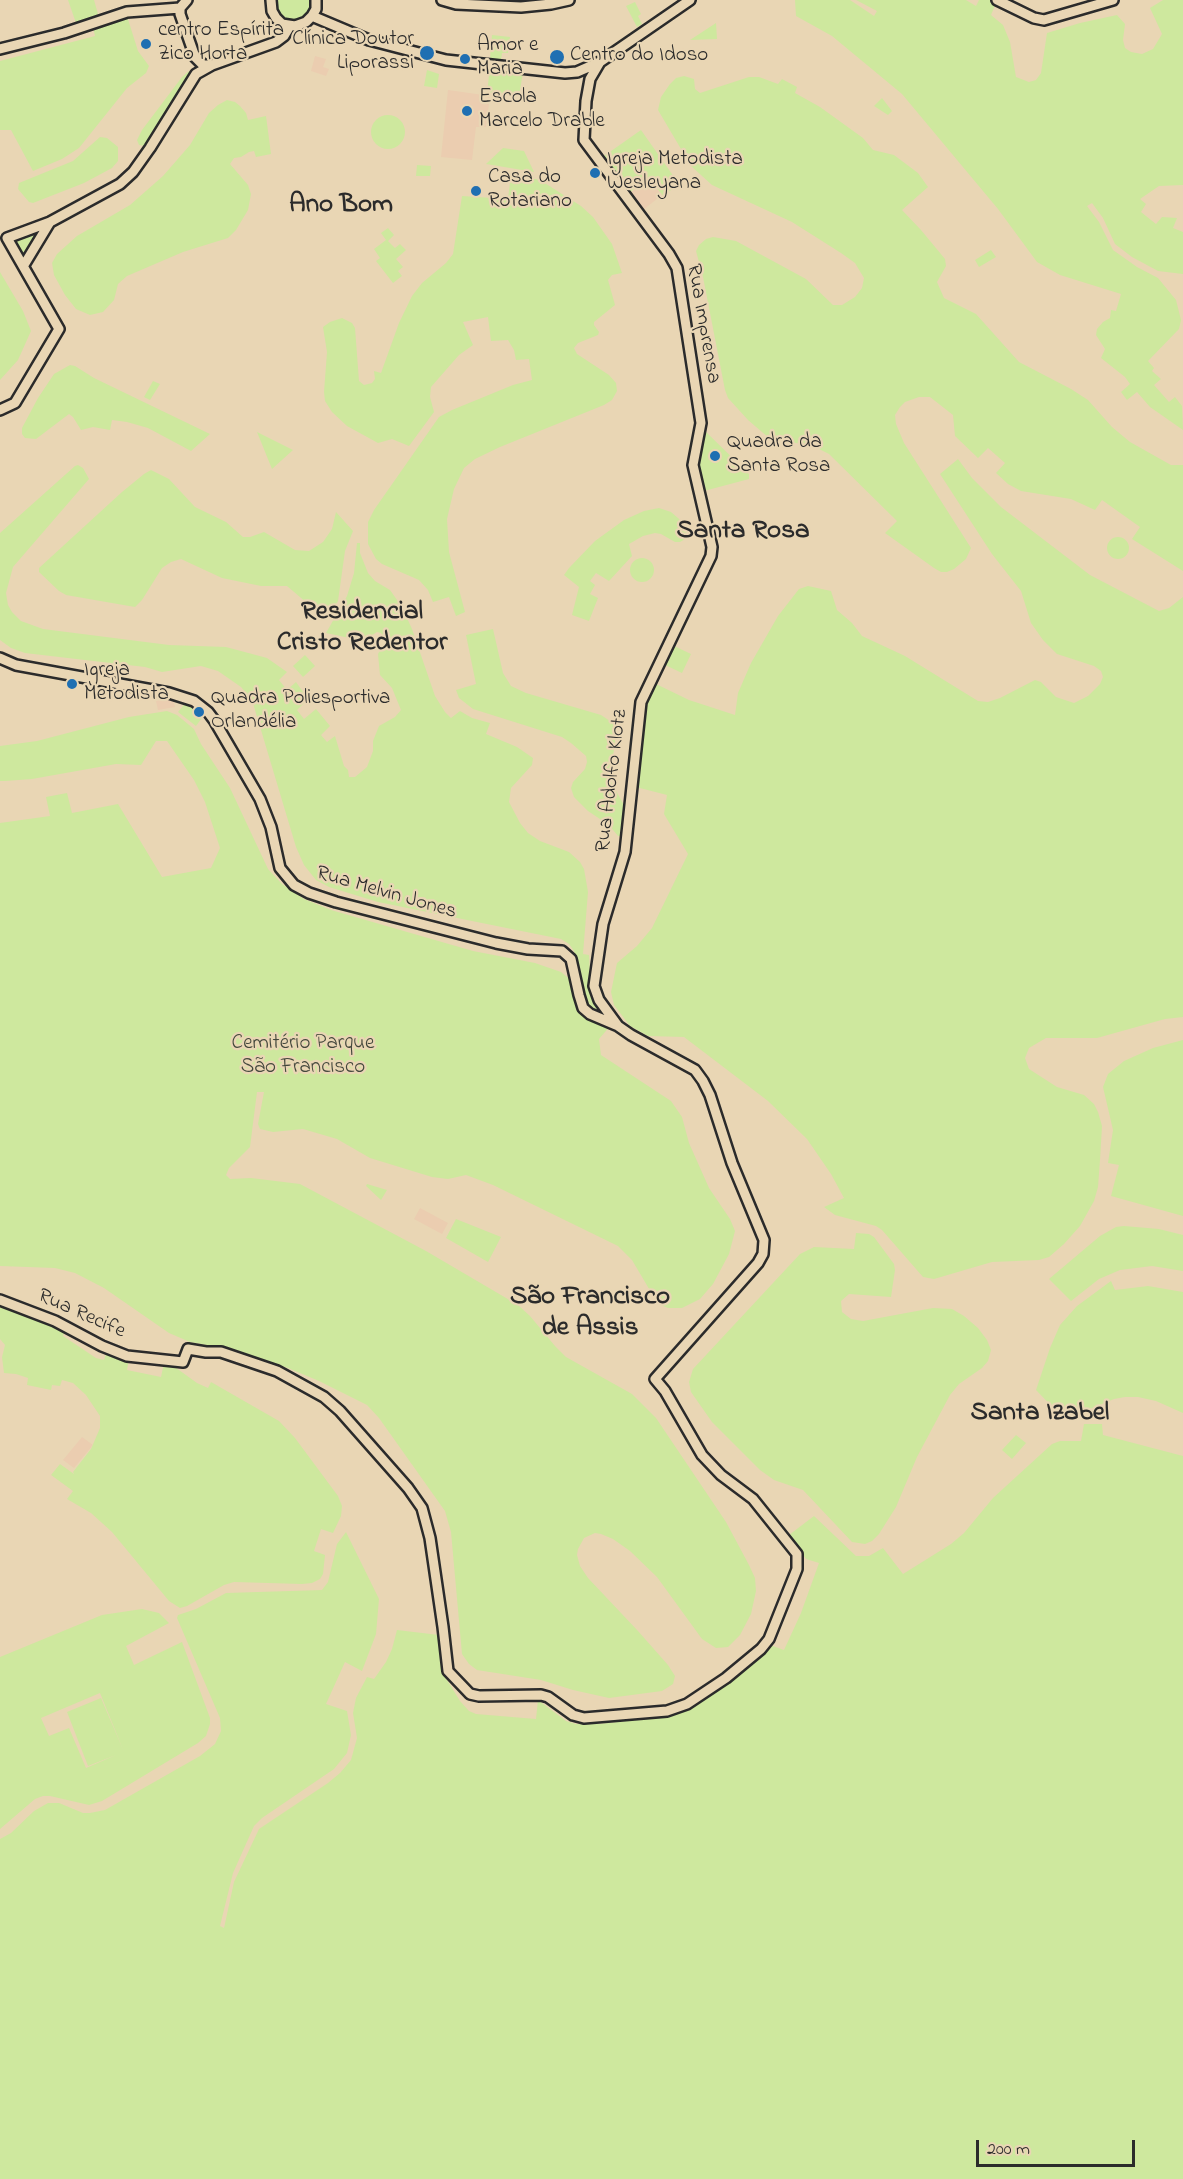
<!DOCTYPE html>
<meta charset="utf-8">
<style>
body{margin:0}
#map{position:relative;width:1183px;height:2179px;overflow:hidden;background:#e9d6b4;font-family:"Indie Flower",sans-serif}
canvas{display:block}
.scale{position:absolute;left:976px;top:2140px;width:159px;height:27px;box-sizing:border-box;border:3px solid #2b2b2b;border-top:0;padding-left:8px;font-size:18px;line-height:21px;white-space:nowrap;color:#2b2b2b;-webkit-text-stroke:4px #e9d6b4;paint-order:stroke}
</style>
<div id="map">
<canvas width="1183" height="2179"></canvas>
<div class="scale">200 m</div>
</div>
<script>
const context = document.querySelector('canvas').getContext('2d');
context.lineJoin = 'round';
function fillPath(path, color) {
  context.fillStyle = color;
  context.fill(path, 'evenodd');
}
function poly(rows) {
  const path = new Path2D();
  for (const r of rows) {
    if (r.length === 3) {
      path.moveTo(r[0] + r[2], r[1]);
      path.arc(r[0], r[1], r[2], 0, 2 * Math.PI);
      continue;
    }
    path.moveTo(r[0], r[1]);
    for (let i = 2; i < r.length; i += 2) path.lineTo(r[i], r[i + 1]);
  }
  return path;
}
function trace(path, color, width, dash) {
  context.strokeStyle = color;
  context.lineWidth = width;
  context.lineCap = dash ? 'butt' : 'round';
  context.setLineDash(dash || []);
  context.stroke(path);
}
function write(font, color, halo, rows, align = 'center') {
  context.font = font + ' "Indie Flower",sans-serif';
  context.lineWidth = 4.5;
  context.setLineDash([]);
  context.textBaseline = 'middle';
  context.strokeStyle = halo;
  context.fillStyle = color;
  for (const [text, x, y, turn = 0] of rows) {
    context.save();
    context.translate(x, y);
    context.rotate((+turn || 0) * Math.PI / 180);
    context.textAlign = isNaN(turn) ? turn : align;
    if (halo) context.strokeText(text, 0, 0);
    context.fillText(text, 0, 0);
    context.restore();
  }
}
const built = poly([
 [315,56,326,59,323,67,329,69,326,76,311,71],
 [448,90,490,96,486,127,476,127,472,160,441,157],
 [649,178,662,195,643,210,630,193],
 [173,698,175,707,158,710,156,701],
 [420,1208,448,1223,442,1234,414,1219],
 [82,1437,93,1445,74,1468,63,1460]
]);
const green = poly([
 [68,0,94,0,98,14,76,23],
 [274,0,314,0,310,17,293,25,278,16],
 [795,0,850,0,874,16,877,11,856,0,966,0,976,6,979,0,990,0,996,3,991,15,1003,25,1010,42,1016,77,1029,82,1036,80,1041,73,1047,33,1080,23,1117,15,1125,24,1123,40,1125,48,1131,52,1142,54,1153,49,1162,34,1150,8,1163,0,1183,0,1183,185,1159,186,1140,199,1146,204,1141,212,1156,224,1162,217,1177,218,1173,228,1183,232,1183,274,1158,271,1132,257,1115,244,1103,218,1092,203,1087,206,1099,222,1113,250,1137,267,1158,278,1176,300,1181,320,1179,329,1148,361,1154,368,1152,371,1161,379,1154,385,1169,402,1175,397,1182,406,1183,430,1150,407,1137,392,1127,400,1121,392,1130,384,1125,377,1101,358,1105,349,1096,335,1097,329,1103,322,1110,318,1111,310,1116,311,1121,294,1060,275,1037,262,998,209,902,94,832,36,796,16],
 [635,2,641,14,638,16,642,24,637,27,626,6],
 [127,16,138,51,149,66,146,73,127,88,79,148,62,159,33,171,11,130,0,130,0,61,95,36,93,27],
 [716,23,717,39,690,40],
 [492,35,510,37,508,53,502,53,501,60,490,59],
 [490,67,523,72,519,96,487,93],
 [427,70,439,74,437,88,424,86],
 [189,71,191,73,148,143,145,146,139,145,137,140,142,130,182,77],
 [684,76,694,79,695,89,700,93,749,77,759,77,778,84,782,79,797,87,795,93,820,107,863,138,873,150,894,155,918,173,928,187,902,210,921,230,945,259,946,266,937,282,944,298,976,314,1019,362,1071,389,1088,400,1112,427,1130,442,1171,465,1183,465,1183,571,1132,539,1140,527,1102,500,1095,510,1071,499,1021,491,1008,484,996,473,1005,463,988,448,978,458,955,436,953,415,930,397,919,397,905,402,900,407,895,415,896,424,904,443,971,548,966,559,954,569,947,572,941,572,934,568,885,533,897,521,829,454,813,446,769,438,748,420,728,398,725,390,703,277,696,251,699,245,706,239,713,237,736,241,806,279,833,305,842,305,855,297,862,288,864,278,855,263,841,253,792,222,712,185,691,166,658,110,661,97,670,84,676,78],
 [882,98,892,111,888,115,874,106],
 [227,100,235,102,240,106,246,113,248,120,266,116,271,154,256,157,254,151,249,152,241,157,234,158,230,164,248,185,251,194,248,210,236,230,228,238,183,252,127,276,118,284,114,300,103,312,90,315,76,309,65,295,54,275,52,263,57,254,77,236,130,205,163,176,190,145,209,113,218,105],
 [388,132,17],
 [641,130,679,184,663,196,649,178,630,192,604,156],
 [100,137,107,138,118,147,118,161,112,168,84,183,33,203,29,202,18,189,19,183,73,161],
 [503,148,524,151,534,172,486,164],
 [417,165,431,166,430,176,416,176],
 [511,174,540,180,581,206,593,217,612,244,622,273,612,275,608,280,615,305,594,322,594,325,599,332,598,335,578,343,574,348,577,354,609,375,616,383,617,391,612,400,604,405,500,447,475,459,464,468,454,489,447,519,449,552,465,612,456,616,449,597,433,602,428,590,419,580,382,564,376,559,368,544,368,522,374,510,439,417,452,410,513,385,532,380,529,359,516,360,514,350,508,340,491,341,488,317,463,322,473,345,459,355,431,387,430,397,434,412,409,446,392,439,378,443,347,426,332,412,325,401,324,392,327,352,323,327,330,322,342,318,352,323,355,328,359,381,364,385,372,383,375,379,374,371,381,373,399,323,412,296,422,283,446,263,453,254,462,196,508,199],
 [50,222,24,265,7,238],
 [388,228,394,235,388,241,395,248,400,244,406,250,396,259,403,267,398,271,402,276,393,283,376,261,380,258,374,249,386,240,381,233],
 [991,250,996,257,979,267,975,260],
 [0,272,23,311,31,331,18,360,0,380],
 [70,365,75,366,94,378,210,434,191,451,148,428,127,422,112,420,110,430,93,427,81,430,73,417,69,414,36,439,25,438,22,434,22,428,38,398,54,374],
 [153,381,160,384,150,400,144,397],
 [703,429,749,474,749,479,704,491,695,460],
 [257,432,293,450,272,469],
 [958,459,972,478,1001,507,1090,575,1159,611,1169,608,1183,597,1183,1017,1165,1019,1097,1038,1046,1038,1029,1048,1025,1058,1029,1069,1057,1087,1084,1095,1094,1104,1098,1112,1102,1126,1100,1160,1098,1187,1094,1201,1080,1226,1064,1244,1049,1257,1039,1260,992,1262,934,1279,923,1277,882,1230,876,1226,835,1215,824,1207,844,1198,831,1174,807,1139,768,1101,684,1037,648,1036,630,1026,614,1005,611,992,617,963,637,946,652,928,688,854,664,814,667,795,636,787,645,701,654,683,689,700,735,715,738,693,751,663,778,616,799,589,808,586,831,591,837,610,852,623,862,636,905,656,978,701,988,702,1000,698,1035,680,1041,682,1056,697,1074,703,1088,696,1100,684,1103,677,1101,671,1094,666,1057,654,1043,640,1031,623,1021,591,992,554,940,474],
 [75,466,78,465,83,468,89,479,13,567,6,593,8,605,12,612,21,621,43,629,169,645,226,647,267,658,287,672,279,680,287,690,296,682,308,699,297,710,304,719,316,709,330,726,321,735,327,742,335,736,344,766,348,770,349,777,355,777,367,767,373,751,373,741,379,726,395,717,401,710,392,688,380,675,378,654,385,641,381,633,377,632,363,641,326,633,347,596,354,573,357,543,360,543,360,553,368,573,375,581,390,590,402,607,412,629,435,696,445,712,451,718,460,711,472,718,490,723,486,734,517,747,533,758,532,765,511,788,509,802,520,823,528,833,540,841,569,852,580,862,584,869,588,892,583,954,589,955,591,989,608,1018,595,1012,586,1003,574,951,569,944,561,939,378,902,329,887,316,880,304,865,296,847,252,700,241,687,218,671,201,666,162,672,145,667,25,653,11,648,0,640,0,533],
 [151,470,169,479,195,507,226,522,243,537,250,537,264,532,295,550,309,551,323,542,332,529,336,512,353,531,345,551,338,601,327,620,287,586,261,586,222,578,181,559,171,562,162,568,142,600,135,607,66,595,59,591,39,572,39,568,122,492,144,474],
 [659,508,671,512,685,524,689,532,687,538,680,542,675,542,661,534,655,533,643,536,629,544,632,556,609,581,596,573,590,581,595,585,590,594,598,598,589,621,572,615,579,587,564,575,569,568,595,541,624,520,644,511],
 [1118,548,11],
 [642,570,12],
 [493,629,503,673,511,686,526,693,601,715,613,723,616,733,610,780,625,807,627,818,623,836,618,836,609,825,588,811,574,797,571,788,573,782,585,769,587,762,586,756,571,743,562,737,473,709,459,698,456,690,476,684,466,635],
 [672,645,691,654,682,673,663,664],
 [305,655,315,666,303,677,293,666],
 [187,701,204,715,196,726,178,712],
 [167,711,177,715,194,729,201,744,230,788,268,869,282,884,304,899,331,910,473,951,535,963,561,972,572,981,576,998,611,1025,599,1039,601,1055,671,1101,682,1117,689,1143,709,1188,730,1219,735,1231,729,1254,713,1284,700,1299,682,1308,668,1308,658,1304,632,1260,618,1246,493,1185,466,1175,448,1179,432,1177,370,1158,337,1139,303,1129,273,1132,260,1129,258,1124,264,1092,257,1092,250,1147,229,1168,226,1175,230,1179,251,1178,300,1184,426,1251,518,1305,530,1316,555,1346,566,1357,632,1394,656,1418,726,1522,749,1565,755,1578,756,1591,751,1614,740,1635,728,1647,716,1648,702,1639,657,1577,630,1551,613,1539,601,1534,595,1533,584,1538,578,1549,577,1555,580,1566,588,1578,638,1631,668,1665,675,1676,673,1684,662,1691,609,1698,573,1690,541,1680,477,1670,469,1664,462,1654,451,1532,445,1511,379,1418,367,1405,319,1381,288,1368,235,1350,190,1342,169,1333,104,1288,75,1273,55,1268,0,1266,0,823,50,816,46,797,67,793,72,813,118,804,162,877,211,868,220,848,205,802,194,780,167,741,156,741,141,765,116,764,32,779,5,781,0,781,0,746,37,741,129,717],
 [1183,1040,1183,1216,1111,1196,1119,1165,1108,1163,1113,1130,1103,1087,1108,1074,1124,1061,1153,1048],
 [367,1184,387,1190,381,1200,366,1186],
 [456,1219,501,1237,488,1262,446,1238],
 [1124,1226,1159,1229,1183,1235,1183,1271,1152,1266,1120,1270,1099,1279,1071,1301,1049,1279,1100,1236,1116,1227],
 [856,1233,869,1234,874,1237,894,1264,895,1270,891,1297,849,1294,841,1301,842,1312,851,1319,863,1321,933,1308,952,1309,964,1316,978,1328,987,1340,991,1350,988,1361,982,1368,959,1384,950,1395,917,1457,896,1507,879,1534,872,1541,865,1544,852,1542,803,1490,774,1480,760,1470,712,1422,691,1392,689,1382,693,1369,800,1254,814,1247,854,1249],
 [1111,1281,1115,1290,1148,1286,1183,1292,1183,1413,1156,1401,1138,1397,1125,1397,1114,1399,1078,1414,1063,1418,1036,1390,1050,1348,1060,1325,1077,1306],
 [0,1303,65,1330,63,1336,96,1358,104,1360,107,1351,129,1359,127,1370,161,1377,164,1363,172,1365,197,1383,208,1388,211,1382,279,1421,295,1438,338,1496,342,1506,341,1516,333,1533,321,1529,314,1551,325,1555,323,1574,320,1579,312,1583,302,1584,234,1582,224,1585,187,1606,180,1608,169,1601,112,1532,91,1513,67,1499,73,1491,51,1475,60,1464,74,1474,73,1472,91,1449,100,1428,100,1416,86,1395,73,1383,62,1380,60,1386,52,1385,51,1390,27,1385,28,1378,16,1374,4,1373,2,1357,5,1345,0,1339],
 [1084,1424,1102,1424,1103,1435,1183,1456,1183,2179,0,2179,0,1839,11,1833,34,1811,48,1803,59,1803,83,1813,90,1813,105,1810,200,1756,215,1744,221,1731,220,1718,177,1618,178,1615,196,1609,226,1593,322,1590,328,1582,337,1544,346,1532,379,1599,376,1634,362,1671,345,1662,326,1704,347,1711,351,1735,347,1753,334,1769,262,1818,254,1826,233,1873,220,1926,224,1928,234,1882,259,1829,328,1783,340,1773,351,1760,357,1738,353,1713,356,1698,367,1677,374,1679,386,1662,392,1649,397,1630,439,1635,444,1675,460,1701,469,1711,476,1714,536,1719,538,1700,566,1721,576,1724,599,1724,673,1716,692,1707,725,1684,770,1645,784,1650,801,1613,819,1563,806,1559,789,1535,814,1516,856,1556,869,1556,883,1548,903,1574,951,1544,964,1533,993,1498,1052,1444,1060,1441,1081,1441],
 [1016,1435,1026,1443,1012,1459,1002,1450],
 [142,1609,159,1613,169,1623,126,1646,134,1665,182,1642,210,1718,210,1724,206,1736,198,1743,102,1801,89,1805,50,1796,43,1796,35,1799,0,1829,0,1657,102,1615],
 [100,1693,124,1752,101,1698,67,1712,88,1766,116,1755,86,1768,69,1728,49,1736,41,1718]
]);
const secondary = poly([
 [271,0,272,11,276,18,282,24,295,26,306,22,312,16,316,9,316,0],
 [442,0,456,4,521,7,551,4,569,0],
 [997,0,1034,18,1044,20,1113,0],
 [180,8,180,14,195,57,203,65,212,65,276,42,284,36,290,26],
 [312,16,369,40,446,60,565,73,577,72,600,62,690,0],
 [0,49,64,33,127,12,180,8,187,0],
 [24,265,50,222],
 [0,410,15,403,59,329,7,238,50,222,120,184,133,172,150,148,196,74,212,65],
 [0,658,16,665,169,693,194,701,208,712,214,720,260,799,271,827,280,868,294,885,309,893,336,902,496,943,528,949,562,951,571,959,579,995,583,1008,590,1014,616,1025],
 [0,1300,55,1321,102,1346,127,1356,183,1362,188,1349,206,1352,221,1352,277,1371,324,1397,340,1411,408,1488,422,1508,430,1538,443,1627,448,1671,470,1694,479,1696,541,1695,548,1697,573,1715,584,1718,667,1711,687,1704,726,1678,761,1649,769,1639,797,1569,797,1554,753,1499,721,1475,702,1455,665,1391,655,1379,758,1263,763,1254,764,1240,732,1163,710,1095,703,1081,695,1070,631,1035,618,1026,599,1000,594,986,603,924,625,852,641,702,711,556,712,547,693,465,701,423,677,268,669,254,584,140,586,101,590,79,600,62]
]);
const markers = [
 [146,44,6,"#1f6fb2"],
 [427,53,8,"#1f6fb2"],
 [557,57,8,"#1f6fb2"],
 [465,59,6,"#1f6fb2"],
 [467,111,6,"#1f6fb2"],
 [595,173,6,"#1f6fb2"],
 [476,191,6,"#1f6fb2"],
 [715,456,6,"#1f6fb2"],
 [72,684,6,"#1f6fb2"],
 [199,712,6,"#1f6fb2"]
];
const poiNames = [
 ["centro Espírita",158,32],
 ["Zico Horta",158,56],
 ["Clínica Doutor",414,41,"right"],
 ["Liporassi",414,65,"right"],
 ["Amor e",477,47],
 ["Maria",477,71],
 ["Centro do Idoso",570,57],
 ["Escola",479,99],
 ["Marcelo Drable",479,123],
 ["Igreja Metodista",607,161],
 ["Wesleyana",607,185],
 ["Casa do",488,179],
 ["Rotariano",488,203],
 ["Quadra da",727,444],
 ["Santa Rosa",727,468],
 ["Igreja",84,672],
 ["Metodista",84,696],
 ["Quadra Poliesportiva",211,700],
 ["Orlandélia",211,724]
];
const streetNames = [
 ["Rua Imprensa",702,324,80],
 ["Rua Adolfo Klotz",613,781,-83],
 ["Rua Melvin Jones",386,894,16],
 ["Rua Recife",81,1315,24]
];
const parkNames = [
 ["Cemitério Parque",303,1045],
 ["São Francisco",303,1069]
];
const districtNames = [
 ["Ano Bom",341,207],
 ["Santa Rosa",743,533],
 ["Residencial",362,614],
 ["Cristo Redentor",362,645],
 ["São Francisco",590,1299],
 ["de Assis",590,1330],
 ["Santa Izabel",1040,1415]
];
fillPath(built, '#ebcdb0');
fillPath(green, '#cee89e');
trace(secondary, '#2b2b2b', 14);
trace(secondary, '#e9d6b4', 9);
for (const [x, y, r, color] of markers) {
  const dot = new Path2D();
  dot.arc(x, y, r, 0, 2 * Math.PI);
  context.fillStyle = color;
  context.fill(dot);
  trace(dot, '#e9d6b4', 2);
}
write('21px', '#2b2b2b', '#e9d6b4', poiNames, 'left');
write('21px', '#2b2b2b', '#e9d6b4', streetNames);
write('21px', '#43473c', '#e9d6b4', parkNames);
write('bold 27px', '#2b2b2b', '#e9d6b4', districtNames);
</script>
